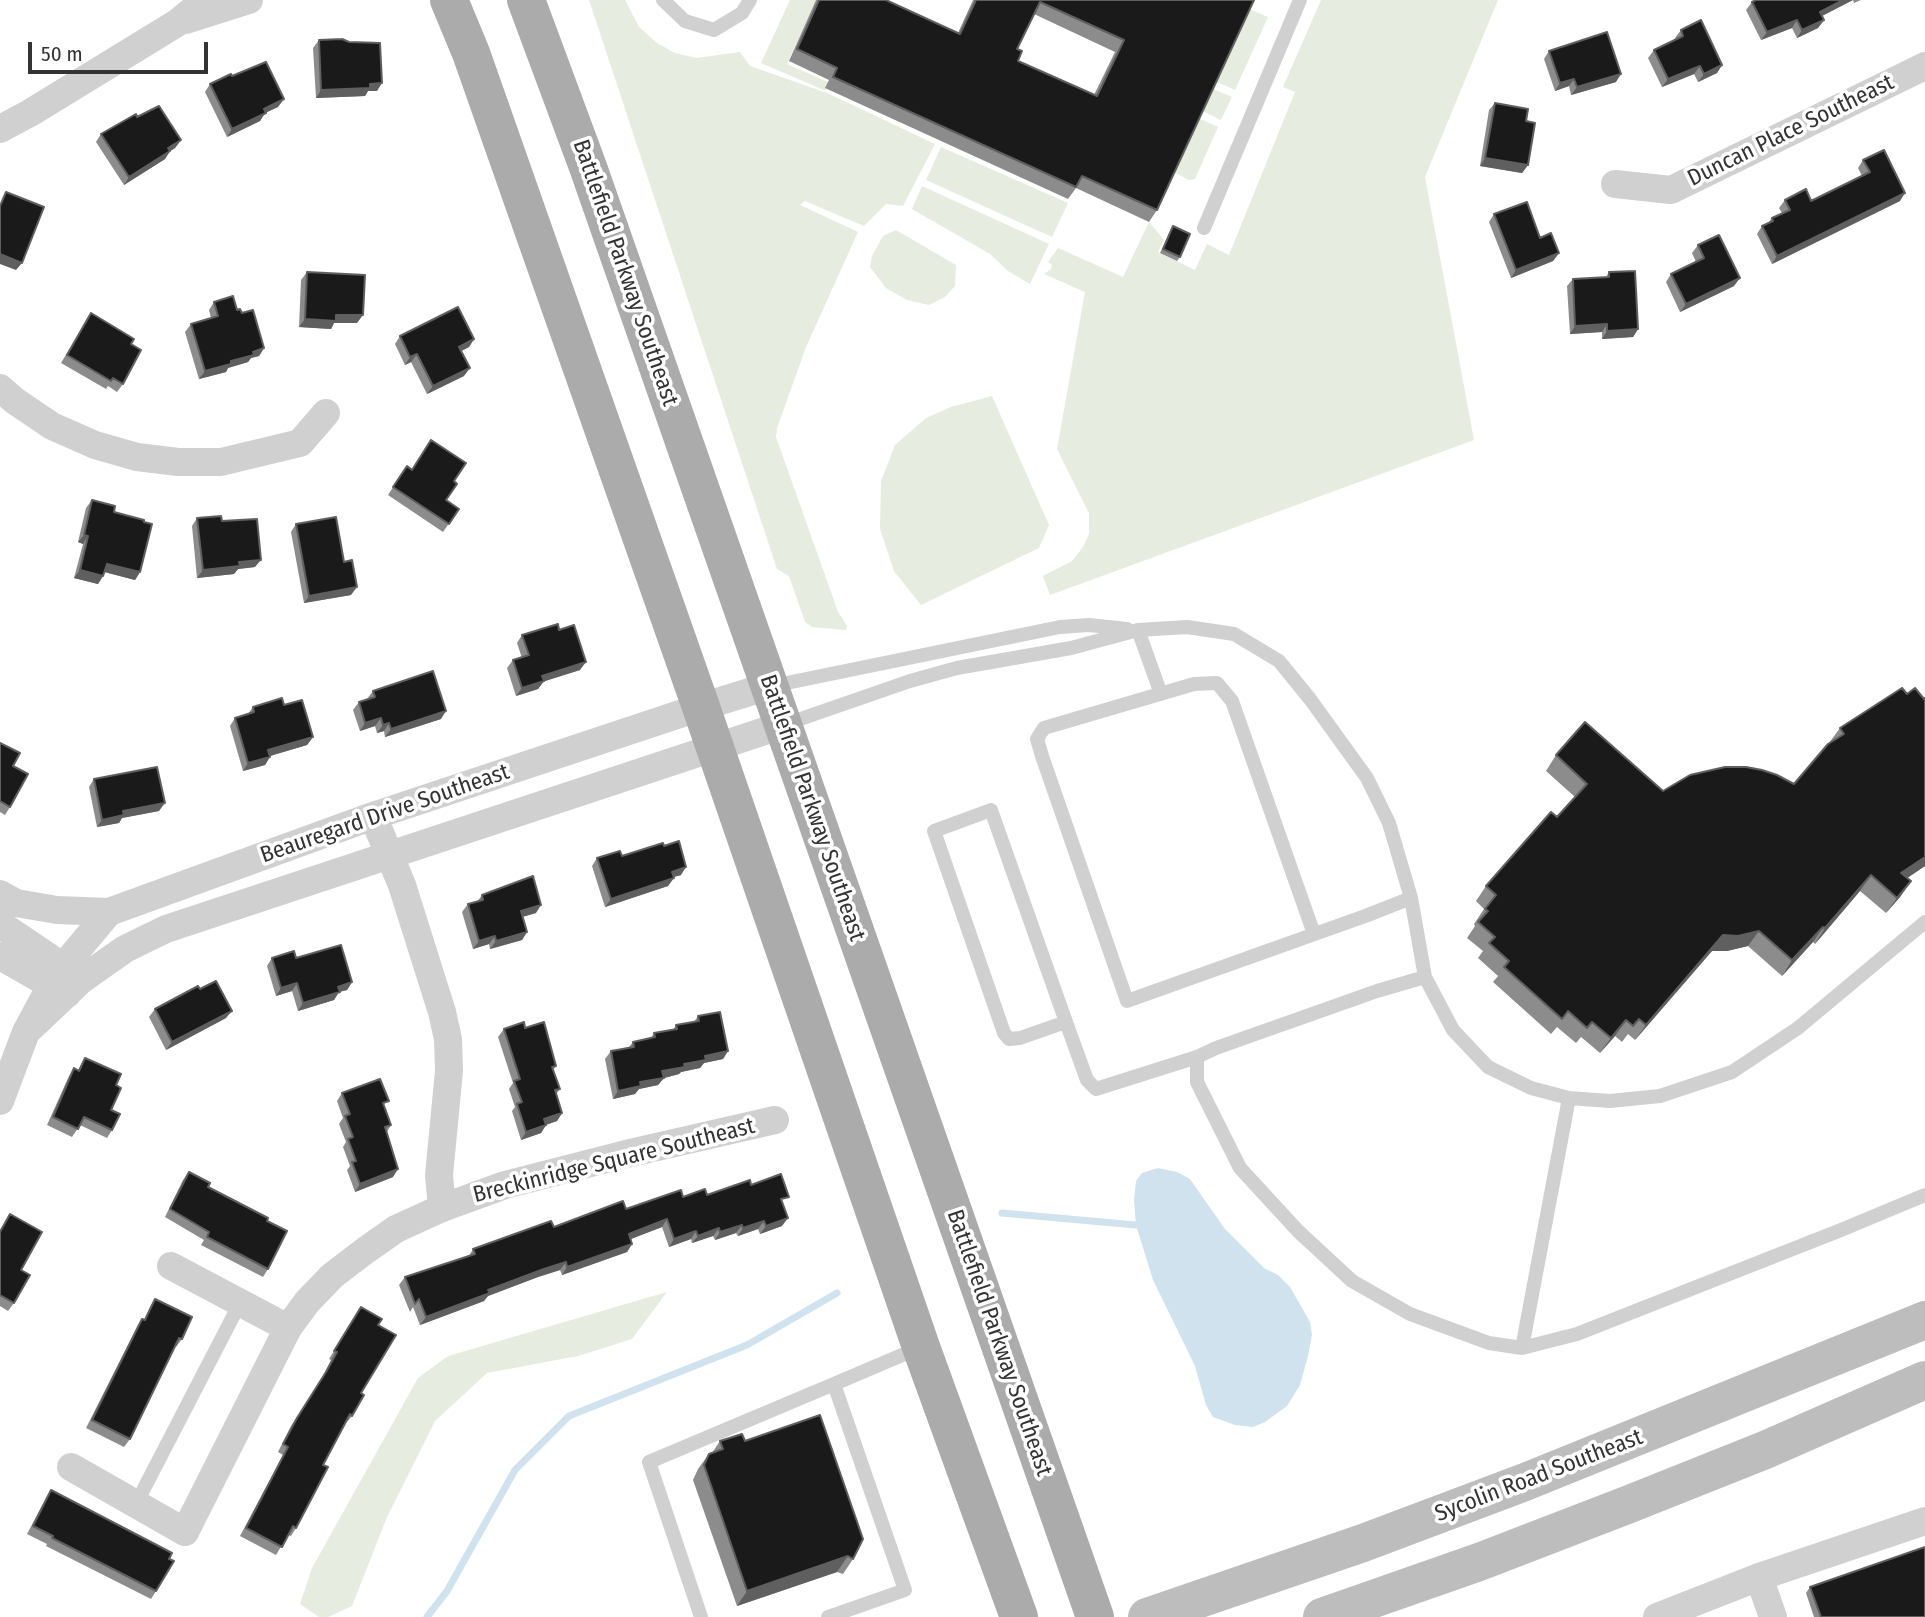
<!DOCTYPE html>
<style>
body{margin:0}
#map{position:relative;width:1925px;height:1617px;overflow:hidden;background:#fff;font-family:"Fira Sans Condensed",sans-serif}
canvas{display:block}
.scale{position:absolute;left:28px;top:42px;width:180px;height:32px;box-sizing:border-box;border:4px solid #333;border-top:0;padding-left:9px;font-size:21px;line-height:24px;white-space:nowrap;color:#333;-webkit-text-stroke:5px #fff;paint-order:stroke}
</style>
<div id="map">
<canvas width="1925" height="1617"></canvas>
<div class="scale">50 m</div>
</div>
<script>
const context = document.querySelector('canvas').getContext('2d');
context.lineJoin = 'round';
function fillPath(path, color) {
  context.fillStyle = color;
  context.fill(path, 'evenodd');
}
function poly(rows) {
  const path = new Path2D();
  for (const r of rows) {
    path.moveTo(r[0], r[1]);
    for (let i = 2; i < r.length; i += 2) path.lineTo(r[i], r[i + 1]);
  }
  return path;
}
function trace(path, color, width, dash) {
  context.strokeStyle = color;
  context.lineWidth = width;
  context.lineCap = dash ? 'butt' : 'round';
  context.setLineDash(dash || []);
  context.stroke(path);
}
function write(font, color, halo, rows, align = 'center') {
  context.font = font + ' "Fira Sans Condensed",sans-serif';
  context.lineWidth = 7;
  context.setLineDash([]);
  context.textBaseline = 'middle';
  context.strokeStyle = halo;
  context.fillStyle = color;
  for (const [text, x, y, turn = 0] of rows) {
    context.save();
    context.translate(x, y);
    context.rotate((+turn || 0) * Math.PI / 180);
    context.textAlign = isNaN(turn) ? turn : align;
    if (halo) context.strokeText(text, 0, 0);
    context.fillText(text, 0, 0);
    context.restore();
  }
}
const green = poly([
 [589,0,625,0,639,27,657,43,675,53,696,58,740,52,750,66,827,93,935,144,903,206,886,204,864,226,805,201,800,205,858,232,806,347,777,428,776,437,838,612,847,626,846,630,812,627,805,622,789,576,777,569],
 [790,0,816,0,787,64,828,82,826,91,761,63],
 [1321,0,1498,0,1425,177,1474,440,1050,595,1043,576,1072,561,1083,547,1089,534,1089,513,1057,449,1085,292,1044,274,1051,269,1052,265,1048,262,1058,248,1123,277,1149,222,1164,240,1158,252,1195,270,1207,244,1229,255,1295,92,1283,87],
 [1247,8,1268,17,1235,90,1215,81],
 [1211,88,1232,97,1221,120,1201,110],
 [1198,118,1218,127,1195,179,1189,180,1172,171],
 [941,147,1068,203,1052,237,926,180],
 [922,186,1049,244,1030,284,1008,271,990,254,912,209],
 [896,230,956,265,955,286,945,297,929,305,907,300,886,288,870,267,872,256,883,236],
 [992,396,1049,525,1039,548,921,605,894,571,880,529,881,481,895,445,926,418,951,407],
 [667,1292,632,1339,578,1356,487,1373,435,1421,387,1517,352,1606,328,1617,319,1617,300,1604,312,1568,418,1378,448,1356]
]);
const water = poly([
 [1158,1168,1177,1172,1190,1179,1225,1229,1264,1268,1278,1275,1290,1287,1310,1322,1312,1335,1308,1356,1300,1385,1287,1406,1265,1422,1253,1427,1235,1425,1213,1417,1206,1405,1195,1366,1153,1280,1136,1225,1134,1201,1136,1181,1142,1173]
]);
const stream = poly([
 [1002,1213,1136,1225],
 [427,1617,447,1591,515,1470,569,1416,747,1345,837,1293]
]);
const service = poly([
 [663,0,685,21,714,30,742,13,750,0],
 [1204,228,1300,0],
 [1138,630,1161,694],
 [772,686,1060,627,1089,625,1127,629],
 [783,725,910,681,957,668,1071,648,1138,630,1187,627,1234,634,1279,661,1310,699,1367,778,1389,823,1411,898,1425,977,1453,1030,1488,1067,1531,1088,1569,1098,1610,1101,1660,1096,1732,1072,1798,1028,1925,922],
 [1314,934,1232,701,1217,683,1194,684,1044,728,1037,739,1042,756,1127,1001,1368,915,1411,898],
 [1425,977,1377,991,1216,1048,1197,1057,1197,1082,1240,1168,1298,1231,1352,1281,1410,1314,1489,1343,1522,1348,1577,1334,1841,1230,1925,1195],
 [1066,1022,1020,1038,1009,1039,1004,1033,934,831,991,810,1066,1022,1087,1080,1096,1089,1197,1057],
 [1522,1348,1569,1098],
 [136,1504,240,1303],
 [701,1617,649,1462,834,1384],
 [828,1617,905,1590,834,1384,921,1347]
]);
const minor = poly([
 [186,20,249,0],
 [0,129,30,113,177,23,205,0],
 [1615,184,1671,190,1925,66],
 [0,388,15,401,52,426,95,445,137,457,178,462,221,462,300,443,326,413],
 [373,816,402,885,442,1012,448,1039,449,1071,439,1175,442,1208],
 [0,894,16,903,57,910,109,912,373,816,701,707,769,686],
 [0,924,77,976],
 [0,956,67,994],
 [26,1032,81,980,125,949,166,929,783,725],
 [0,1101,26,1032,57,974,109,912],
 [171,1266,288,1328],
 [71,1467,185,1532,288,1328,307,1302,332,1276,366,1250,396,1229,442,1208,505,1185,626,1154,775,1120],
 [1759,1577,1773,1617],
 [1657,1617,1759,1577,1925,1521]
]);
const secondary = poly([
 [1147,1617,1363,1543,1525,1482,1925,1320],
 [1322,1617,1479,1562,1627,1505,1765,1450,1925,1380]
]);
const primary = poly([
 [449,0,471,53,701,707,921,1347,1019,1617],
 [526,0,588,167,1095,1617]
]);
const wall = poly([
 [816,0,886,0,958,33,973,0,1254,0,1157,210,1149,222,1076,188,1068,199,825,88,829,80,789,61],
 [1034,14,1115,52,1094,95,1018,61,1017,49],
 [1756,0,1861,0,1854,3,1853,0,1822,16,1824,20,1818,28,1797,38,1792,28,1761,40,1746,10,1752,2],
 [1681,30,1722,65,1717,73,1698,82,1694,74,1662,87,1648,58,1654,50,1676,39,1675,38],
 [319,40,377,91,368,91,365,96,316,98,313,48],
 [1549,51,1616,82,1571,95,1569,86,1555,91,1544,59],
 [232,76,278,107,265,113,260,121,227,137,205,92,210,84],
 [1495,103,1526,121,1528,165,1522,173,1480,166,1489,110],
 [137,117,181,140,175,148,170,151,165,159,124,185,96,142,101,134],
 [1863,160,1900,201,1772,264,1757,234,1762,226,1768,223,1772,218,1782,213,1779,208,1785,200,1811,201,1862,176,1858,168],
 [1494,214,1540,238,1559,253,1553,261,1511,278,1489,222],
 [1173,226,1180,257,1177,261,1160,253],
 [1698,245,1734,286,1680,312,1666,282,1671,274,1696,262,1692,253],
 [307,272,357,323,334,323,331,329,299,327,301,280],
 [1609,272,1638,329,1633,337,1602,339,1602,332,1570,334,1567,286,1573,279,1606,277],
 [214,302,237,310,242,313,264,348,259,356,251,358,248,362,228,368,226,372,199,379,185,332,191,324,211,318,209,310],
 [91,313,131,344,123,384,117,392,108,386,106,389,61,363],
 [400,336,474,339,469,347,461,351,464,376,427,394,411,362,405,365,395,344],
 [407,466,412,469,454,481,446,500,459,509,443,532,388,495],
 [92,500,140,572,135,580,104,572,103,576,98,584,74,578,83,544,78,542,86,508],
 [197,518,222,521,255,567,238,569,234,574,197,578,192,526],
 [296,524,344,562,351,595,304,603,291,532],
 [559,630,580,670,544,681,538,689,516,696,507,668,513,660,522,658,517,643,522,635],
 [373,691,441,719,385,737,384,731,377,733,375,726,360,731,353,710,359,702,367,699],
 [1907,694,1924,699,1925,698,1925,866,1907,878,1911,881,1900,897,1886,913,1860,891,1815,944,1813,942,1782,976,1748,946,1727,951,1712,951,1635,1040,1628,1034,1622,1042,1615,1036,1600,1053,1581,1037,1576,1043,1557,1027,1551,1034,1493,982,1498,976,1478,958,1483,951,1467,938,1475,926,1474,924,1484,909,1476,901,1486,886,1557,817,1575,797,1546,771,1556,755,1663,791,1794,784,1829,743,1840,728],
 [284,705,313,737,307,745,270,756,265,765,243,771,230,726,235,718,248,714,253,707],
 [0,743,13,766,10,807,5,815,0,812],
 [94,779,159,811,122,818,119,823,97,827,89,787],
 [664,846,681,875,674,877,668,886,605,907,592,866,597,858,622,856],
 [482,895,536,913,522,917,527,932,522,940,490,949,489,944,473,949,462,912,468,904,477,902],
 [272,958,296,958,352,982,347,990,339,992,334,1000,298,1011,292,991,276,996,267,966],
 [155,1009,226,1018,166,1050,149,1017],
 [698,1016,728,1051,723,1059,704,1063,700,1068,681,1072,679,1074,664,1078,658,1085,639,1089,635,1094,613,1099,605,1059,611,1051,629,1047,633,1042,651,1038,654,1033,673,1030,676,1025,694,1022],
 [525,1028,556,1066,553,1070,560,1089,556,1094,562,1113,557,1121,546,1125,541,1133,521,1140,512,1111,515,1107,509,1089,513,1083,498,1037,504,1029],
 [85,1058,116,1085,111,1110,112,1130,107,1138,80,1125,72,1137,47,1125,69,1076,74,1068,78,1070],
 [342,1093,384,1107,391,1125,387,1132,393,1177,355,1192,347,1170,350,1166,343,1147,346,1142,339,1124,343,1118,337,1101],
 [189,1172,208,1187,267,1221,268,1269,263,1277,201,1245,204,1240,165,1217,183,1180],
 [751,1185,783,1204,782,1226,760,1234,758,1229,738,1236,736,1233,715,1240,713,1236,692,1243,691,1239,669,1247,662,1227,631,1239,632,1244,627,1252,562,1275,560,1270,538,1277,488,1296,484,1301,420,1325,413,1307,410,1312,399,1285,405,1277,469,1256,473,1249,626,1209,683,1197,707,1195],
 [10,1214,21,1270,14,1303,8,1311,0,1306,0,1230],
 [155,1299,182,1339,176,1347,175,1346,130,1439,124,1447,86,1428,137,1327,142,1319,144,1320,150,1307],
 [361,1307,378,1325,361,1393,352,1416,346,1423,323,1465,296,1528,291,1536,288,1535,276,1555,240,1536,283,1455,278,1452,291,1426,321,1380,331,1360,329,1359],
 [720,1441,745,1441,853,1559,843,1574,837,1572,737,1606,693,1480,698,1469,709,1454,712,1453],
 [51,1490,156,1591,151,1599,46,1546,47,1544,27,1534,46,1498],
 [1810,1587,1925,1617,1814,1617,1806,1593]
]);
const shadedWall = poly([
 [1843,0,1853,0,1814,20,1820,12],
 [1797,20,1792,28,1761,40,1767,32],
 [1824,20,1818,28,1797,38,1802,30],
 [1722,65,1717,73,1698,82,1704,74],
 [1700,66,1694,74,1662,87,1668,79],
 [1621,74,1616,82,1571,95,1577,87],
 [1574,79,1569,86,1555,91,1560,83],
 [382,83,377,91,368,91,365,96,316,98,321,90],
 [284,99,278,107,265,113,260,121,227,137,232,129,264,109],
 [181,140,175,148,163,156,168,148],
 [170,151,165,159,124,185,129,177],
 [1485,158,1528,165,1522,173,1480,166],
 [1905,193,1900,201,1772,264,1777,256],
 [1559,253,1553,261,1511,278,1516,270],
 [0,254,22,263,16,270,0,264],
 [1740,278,1734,286,1680,312,1686,304],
 [336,315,363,315,357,323,334,323,331,329,299,327,305,319],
 [1607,324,1602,332,1570,334,1575,326],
 [1638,329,1633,337,1602,339,1607,331],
 [474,339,469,347,454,355,459,347],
 [264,348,259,356,251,358,248,362,228,368,226,372,199,379,205,371,253,352],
 [417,354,411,362,405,365,410,357],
 [470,368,464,376,427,394,433,386],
 [84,535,88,536,83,544,78,542],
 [261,560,255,567,238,569,234,574,197,578,203,570,239,562],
 [107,564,140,572,135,580,101,571],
 [80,570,103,576,98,584,74,578],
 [357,587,351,595,304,603,309,596],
 [586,662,580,670,536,684,542,676],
 [544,681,538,689,516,696,522,688],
 [446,711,441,719,385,737,391,729],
 [381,718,375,726,360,731,365,723],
 [389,723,384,731,377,733,383,725],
 [313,737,307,745,263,758,268,750],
 [270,757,265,765,243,771,248,763],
 [165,803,159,811,122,818,119,823,97,827,102,820,123,811],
 [1925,857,1925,866,1891,889,1901,873],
 [686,867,681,875,666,879,672,872],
 [1871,875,1860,891,1815,944,1825,928],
 [674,878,668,886,605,907,611,899],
 [1911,881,1900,897,1886,913,1897,898],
 [541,905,536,913,515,919,521,911],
 [1823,927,1813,942,1782,976,1792,960],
 [1759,931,1748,946,1727,951,1712,951,1635,1040,1646,1025,1723,935],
 [527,932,522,940,490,949,496,941],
 [495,936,489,944,473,949,479,941],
 [352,982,347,990,339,992,334,1000,298,1011,303,1003,338,987],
 [297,983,292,991,276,996,281,988],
 [232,1011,226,1018,166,1050,172,1042],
 [1626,1020,1615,1036,1600,1053,1611,1038],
 [728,1051,723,1059,704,1063,700,1068,681,1072,679,1074,664,1078,658,1085,639,1089,635,1094,613,1099,618,1091,640,1082,662,1071,684,1064,705,1056],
 [562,1113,557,1121,539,1127,544,1119],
 [546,1125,541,1133,521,1140,526,1132],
 [398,1169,393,1177,355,1192,360,1184],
 [788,1218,782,1226,760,1234,766,1226],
 [667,1219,662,1227,623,1242,629,1234],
 [764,1221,758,1229,738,1236,743,1228],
 [742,1225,736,1233,715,1240,720,1232],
 [719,1228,713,1236,692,1243,698,1236],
 [696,1231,691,1239,669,1247,674,1239],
 [632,1244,627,1252,562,1275,567,1267],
 [566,1262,560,1270,538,1277,488,1296,484,1301,420,1325,426,1317,488,1290,544,1269],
 [848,1556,837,1572,737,1606,747,1591]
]);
const building = poly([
 [819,0,886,0,960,34,976,0,1254,0,1157,210,1082,176,1076,187,833,77,837,68,797,49,819,0],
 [1040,2,1124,40,1097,96,1018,61,1022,51,1017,49,1040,2],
 [1756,0,1843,0,1820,12,1824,20,1802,30,1797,20,1767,32,1752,2,1756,0],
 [1701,20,1722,65,1704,74,1700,66,1668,79,1654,50,1683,36,1681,30,1701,20],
 [1607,32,1621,74,1577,87,1574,79,1560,83,1549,51,1607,32],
 [342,39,349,42,380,43,382,83,370,84,370,88,321,90,319,40,342,39],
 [266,62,284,99,264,109,266,113,232,129,210,84,231,74,232,76,266,62],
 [1495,103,1528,109,1526,121,1535,123,1528,165,1485,158,1495,103],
 [159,106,181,140,168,148,170,151,129,177,101,134,136,114,137,117,159,106],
 [1884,150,1905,193,1777,256,1762,226,1773,221,1772,218,1790,210,1785,200,1806,189,1811,201,1870,172,1863,160,1884,150],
 [6,192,44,207,22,263,0,254,0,206,6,192],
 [1527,202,1540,238,1551,233,1559,253,1516,270,1494,214,1527,202],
 [1173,226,1190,234,1180,257,1163,249,1173,226],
 [1719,235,1740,278,1686,304,1671,274,1704,258,1698,245,1719,235],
 [1635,271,1638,329,1607,331,1607,324,1575,326,1573,279,1609,277,1609,272,1635,271],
 [307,272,365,275,363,315,336,315,336,321,305,319,307,272],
 [233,296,237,310,240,309,242,313,253,310,264,348,253,352,254,355,231,361,231,364,205,371,191,324,218,316,214,302,233,296],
 [458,307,474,339,459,347,470,368,433,386,417,354,410,357,400,336,458,307],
 [91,313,134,339,131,344,141,350,123,384,113,378,111,381,67,355,91,313],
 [431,440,466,463,454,481,457,484,446,500,459,509,449,524,393,487,407,466,412,470,431,440],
 [92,500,115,506,114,512,144,520,144,522,152,524,140,572,107,564,103,576,80,570,88,536,84,535,92,500],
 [221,516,222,521,257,519,261,560,239,562,240,566,203,570,197,518,221,516],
 [336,517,344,562,352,560,357,587,309,596,296,524,336,517],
 [558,624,559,630,574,625,586,662,542,676,544,681,522,688,513,660,529,655,522,635,558,624],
 [433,671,446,711,391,729,389,723,383,725,381,718,365,723,359,702,375,697,373,691,433,671],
 [1902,688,1907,694,1915,688,1924,699,1925,698,1925,857,1901,873,1911,881,1897,898,1871,875,1825,928,1823,927,1792,960,1759,931,1738,936,1723,935,1646,1025,1639,1019,1633,1026,1626,1020,1611,1038,1592,1022,1587,1028,1568,1011,1562,1019,1504,967,1509,961,1489,943,1495,937,1478,922,1488,911,1485,909,1496,895,1486,886,1551,812,1557,817,1587,784,1556,755,1585,722,1663,791,1690,775,1725,767,1746,767,1762,770,1777,775,1794,784,1828,744,1844,734,1840,728,1902,688],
 [282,698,284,705,302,700,313,737,268,750,270,757,248,763,235,718,254,712,253,707,282,698],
 [0,743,20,753,13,766,28,774,10,807,0,801,0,743],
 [157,767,165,803,123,811,124,815,102,820,94,779,157,767],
 [679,841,686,867,672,872,674,878,611,899,597,858,620,851,622,856,663,843,664,846,679,841],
 [533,876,541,905,521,911,527,932,496,941,495,936,479,941,468,904,483,900,482,895,533,876],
 [341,945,352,982,338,987,340,992,303,1003,297,983,281,988,272,958,294,951,296,958,341,945],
 [216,981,232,1011,172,1042,155,1009,198,986,200,989,216,981],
 [720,1012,728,1051,705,1056,706,1060,684,1064,685,1067,662,1071,664,1078,640,1082,641,1086,618,1091,611,1051,634,1047,633,1042,655,1037,654,1033,677,1029,676,1025,699,1021,698,1016,720,1012],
 [524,1022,525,1028,544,1022,556,1066,552,1067,560,1089,555,1090,562,1113,544,1119,546,1125,526,1132,517,1104,522,1102,514,1081,520,1079,504,1029,524,1022],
 [85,1058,121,1074,116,1085,121,1088,111,1110,120,1114,112,1130,84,1117,78,1129,53,1117,74,1068,79,1071,85,1058],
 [380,1079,389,1101,383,1103,391,1125,385,1127,398,1169,360,1184,352,1162,356,1161,348,1139,353,1137,345,1116,350,1114,342,1093,380,1079],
 [189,1172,210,1183,208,1187,268,1218,267,1221,287,1231,268,1269,207,1237,209,1232,170,1209,189,1172],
 [781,1174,789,1197,781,1199,788,1218,766,1226,764,1221,743,1228,742,1225,720,1232,719,1228,698,1236,696,1231,674,1239,667,1219,629,1234,632,1244,567,1267,566,1262,544,1269,488,1290,490,1293,426,1317,419,1299,415,1304,405,1277,475,1254,473,1249,551,1221,554,1227,623,1201,626,1209,681,1190,683,1197,705,1189,707,1195,750,1180,751,1185,781,1174],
 [10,1214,42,1232,21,1270,30,1275,14,1303,0,1295,0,1232,10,1214],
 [155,1299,192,1317,182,1339,179,1338,130,1439,92,1420,142,1319,145,1320,155,1299],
 [361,1307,382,1319,378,1325,396,1335,361,1393,364,1395,352,1416,350,1414,323,1465,328,1467,296,1528,293,1526,282,1547,246,1528,288,1447,283,1444,297,1418,326,1372,337,1352,334,1351,361,1307],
 [820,1415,863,1539,853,1559,848,1556,747,1591,704,1465,709,1454,723,1449,720,1441,742,1434,745,1441,820,1415],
 [51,1490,172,1553,169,1559,174,1561,156,1591,52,1538,53,1536,33,1526,51,1490],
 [1925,1547,1925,1617,1821,1617,1810,1587,1925,1547]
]);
const streetNames = [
 ["Duncan Place Southeast",1791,131,-26],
 ["Battlefield Parkway Southeast",625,273,71],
 ["Battlefield Parkway Southeast",812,808,71],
 ["Beauregard Drive Southeast",385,814,-19],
 ["Breckinridge Square Southeast",614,1161,-14],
 ["Battlefield Parkway Southeast",999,1343,71],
 ["Sycolin Road Southeast",1539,1476,-21]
];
fillPath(green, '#e6ecdf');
fillPath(water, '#cfe2ee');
trace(stream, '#cfe2ee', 7);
trace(service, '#d0d0d0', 14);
trace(minor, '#d0d0d0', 28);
trace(secondary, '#bdbdbd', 38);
trace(primary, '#ababab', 38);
fillPath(wall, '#8c8c8c');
fillPath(shadedWall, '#5f5f5f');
fillPath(building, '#1a1a1a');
trace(building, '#5f5f5f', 2);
write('23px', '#333', '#fff', streetNames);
</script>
